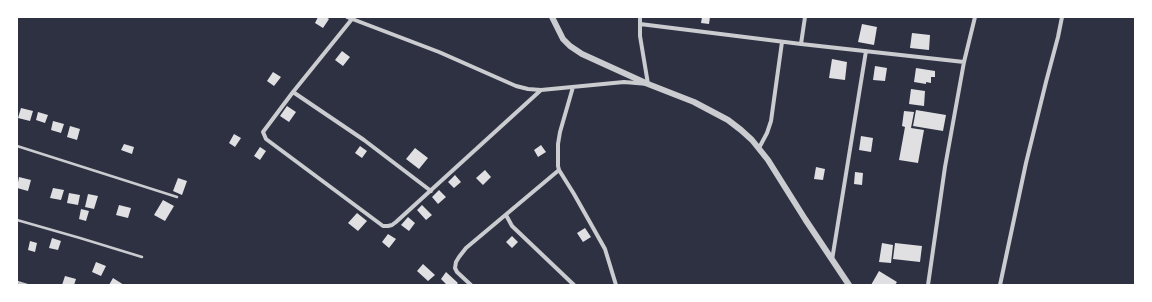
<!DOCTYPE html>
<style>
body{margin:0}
#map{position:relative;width:1152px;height:302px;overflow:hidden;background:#2d3142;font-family:Helvetica,sans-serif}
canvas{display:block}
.frame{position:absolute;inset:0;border:18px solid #fff;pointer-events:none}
</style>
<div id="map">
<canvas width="1152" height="302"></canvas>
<div class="frame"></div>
</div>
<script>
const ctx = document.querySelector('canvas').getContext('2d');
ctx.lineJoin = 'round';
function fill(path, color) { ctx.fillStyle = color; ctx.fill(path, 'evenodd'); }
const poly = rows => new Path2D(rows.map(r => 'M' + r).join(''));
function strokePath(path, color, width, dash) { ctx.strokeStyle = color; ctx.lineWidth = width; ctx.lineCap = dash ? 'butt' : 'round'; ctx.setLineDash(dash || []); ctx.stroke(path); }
fill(poly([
 [318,17,326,17,329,19,323,28,315,23],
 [702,17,710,17,709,24,701,23],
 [862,24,877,27,874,45,858,42],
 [912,33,930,35,929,50,910,48],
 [342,51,350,57,343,66,335,60],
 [832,59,847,62,845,80,829,78],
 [875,66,887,68,885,81,873,80],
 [916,68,935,71,935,77,931,77,931,83,926,82,926,84,914,82],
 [273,72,281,77,274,86,267,81],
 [911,89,925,91,924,106,909,104],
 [287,106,296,112,289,122,280,116],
 [21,108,33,111,30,121,18,118],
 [916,110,946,115,943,131,913,126],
 [904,111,914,112,911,128,924,130,918,163,899,160,905,127,902,126],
 [38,112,48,115,45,123,36,120],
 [53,121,64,124,61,133,51,130],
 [70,126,80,129,77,140,67,137],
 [234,134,241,138,235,147,229,143],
 [861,136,873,138,871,152,859,150],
 [124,144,134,147,132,154,121,150],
 [541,145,546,152,538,157,534,150],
 [360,146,367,151,362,158,355,153],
 [260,147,266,151,260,160,254,156],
 [415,148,428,158,419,169,406,159],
 [816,167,825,169,823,180,814,179],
 [485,170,491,177,483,185,476,178],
 [855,172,863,173,862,185,854,184],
 [455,175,461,182,454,188,448,182],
 [19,177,31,180,28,191,17,188],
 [178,178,187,181,182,195,173,191],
 [53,188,64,190,61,200,50,198],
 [439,190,446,197,438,204,432,197],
 [69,193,80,195,78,205,67,203],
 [88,194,98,196,94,209,85,207],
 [163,200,174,206,165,221,154,215],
 [119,205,131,208,128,218,116,215],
 [422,205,432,215,426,220,417,210],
 [81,209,89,211,86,221,79,219],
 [357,213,367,221,358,231,348,223],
 [408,217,415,223,409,231,401,225],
 [585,228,591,237,583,242,577,233],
 [388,234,396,239,389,248,382,242],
 [512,236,518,242,512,248,506,242],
 [52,238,61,241,58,250,49,248],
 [30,241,37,243,35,252,28,250],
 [882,243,893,245,891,263,879,262],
 [895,243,922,246,920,262,893,259],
 [96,262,106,266,101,276,92,272],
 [423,264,435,275,428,281,417,271],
 [879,271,897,282,895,285,871,285],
 [446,272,458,283,456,285,447,285,441,279],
 [65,276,76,279,74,285,62,285],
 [113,278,124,285,109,285]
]), '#e0e0e3');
strokePath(poly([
 [17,146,177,197],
 [17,220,80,238,142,257],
 [17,282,27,285]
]), '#caccd0', 2.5);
strokePath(poly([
 [347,17,439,52,516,86,528,89,541,90,624,82,648,84,640,36,640,17],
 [352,19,293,92,263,132,266,139,383,226,388,226,392,225,396,222,541,90],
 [640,24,801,44,964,62],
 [801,44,805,17],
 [573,87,560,132,558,144,558,166,559,170,574,194,605,249,616,285],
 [293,92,364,140,431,191],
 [759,148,767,133,771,121,782,42],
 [506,215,512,226,574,285],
 [832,260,866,51],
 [471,285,457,272,455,268,456,262,459,257,466,248,559,170],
 [928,285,945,167,964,62,975,17],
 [1000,285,1026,163,1046,82,1058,37,1062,17]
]), '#caccd0', 4);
strokePath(poly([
 [552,17,563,39,570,46,582,54,648,84,694,102,728,120,741,130,752,140,768,160,805,219,849,285]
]), '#caccd0', 6);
</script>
